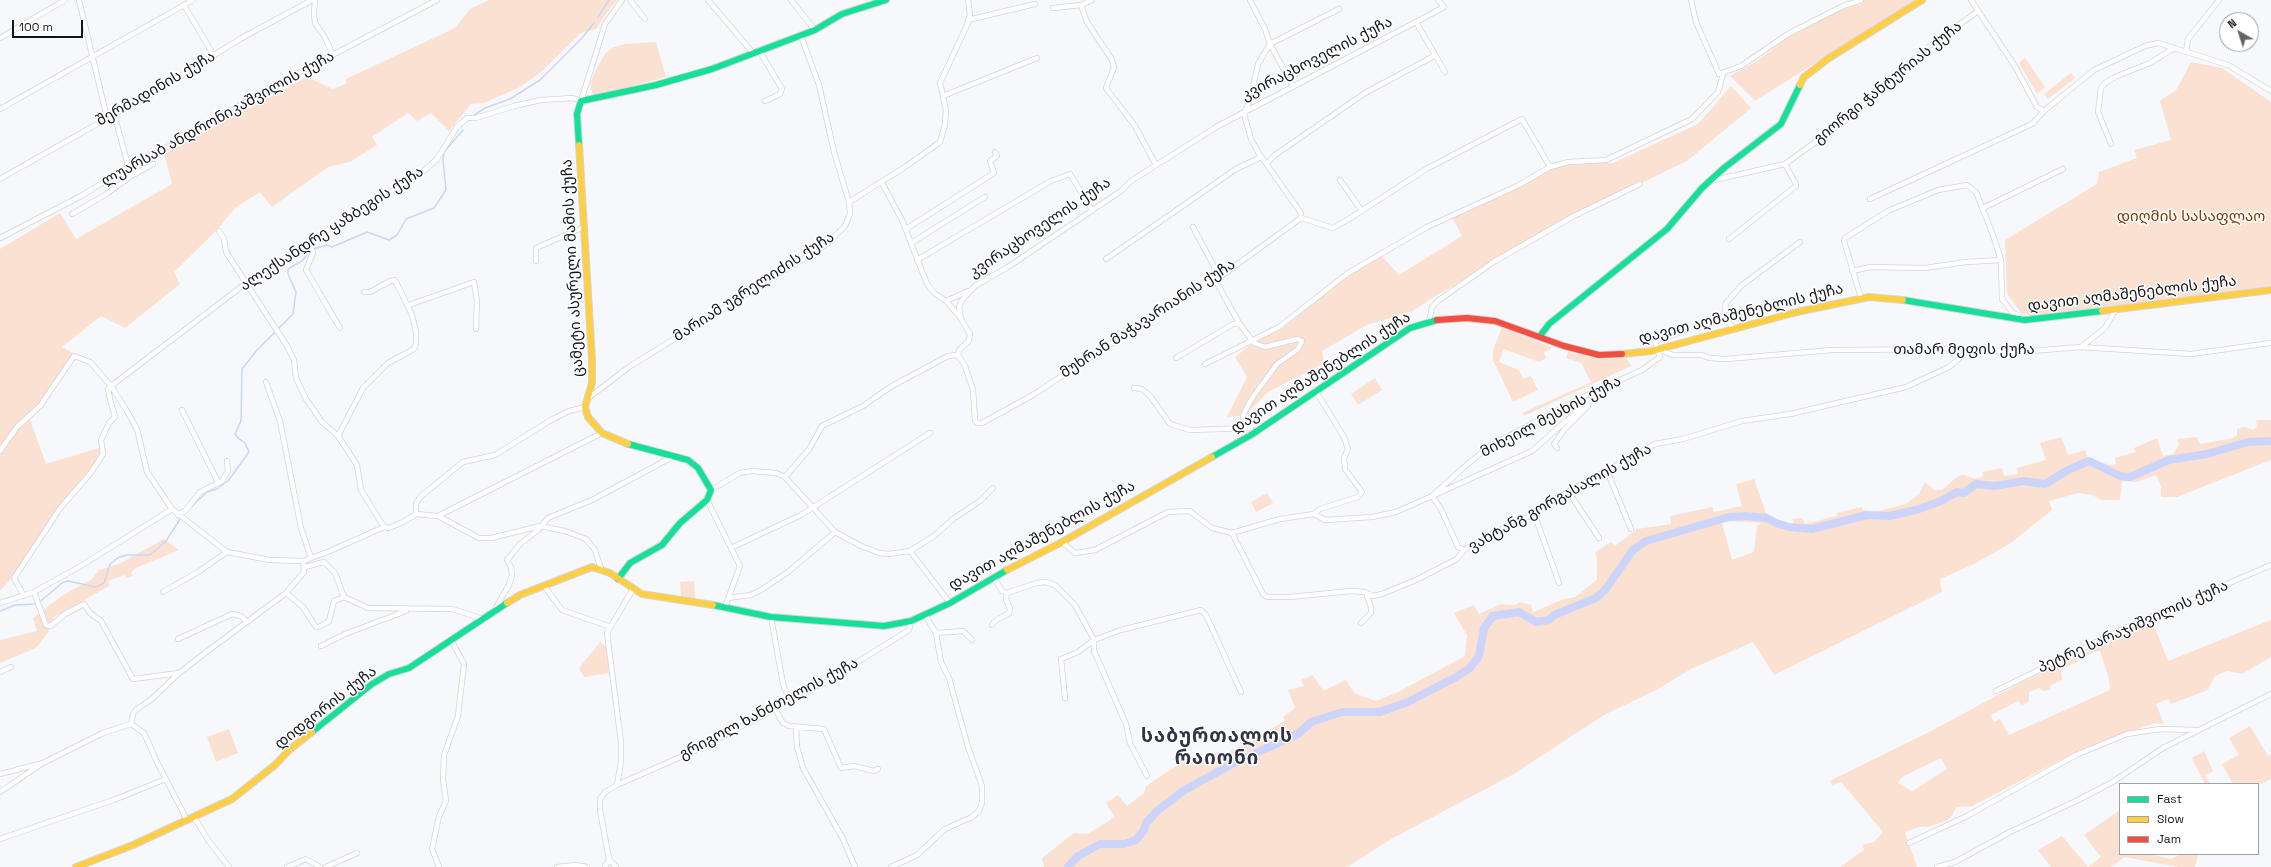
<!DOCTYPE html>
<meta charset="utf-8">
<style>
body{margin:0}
#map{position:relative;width:2271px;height:867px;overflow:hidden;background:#f7f8fb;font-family:"Space Grotesk",sans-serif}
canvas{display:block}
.legend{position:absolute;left:2119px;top:783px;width:140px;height:72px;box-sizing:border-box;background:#fff;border:1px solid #a0a1a4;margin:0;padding:5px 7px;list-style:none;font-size:12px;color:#12141c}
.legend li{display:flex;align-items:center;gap:8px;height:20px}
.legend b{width:20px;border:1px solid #a0a1a4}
.north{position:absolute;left:2219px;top:12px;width:40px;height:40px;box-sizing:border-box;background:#fff;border:1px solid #a0a1a4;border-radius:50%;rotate:321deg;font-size:11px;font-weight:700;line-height:16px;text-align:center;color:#12141c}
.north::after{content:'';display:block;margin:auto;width:14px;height:18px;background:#62646a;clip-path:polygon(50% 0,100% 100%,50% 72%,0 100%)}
.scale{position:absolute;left:12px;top:20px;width:71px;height:18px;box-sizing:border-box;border:2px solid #12141c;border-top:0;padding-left:5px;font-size:12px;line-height:14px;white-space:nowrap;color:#12141c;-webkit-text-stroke:3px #fff;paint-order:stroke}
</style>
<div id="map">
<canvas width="2271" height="867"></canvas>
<ul class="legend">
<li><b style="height:5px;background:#16e098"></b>Fast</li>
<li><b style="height:5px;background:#ffcf43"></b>Slow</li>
<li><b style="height:5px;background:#f24e42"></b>Jam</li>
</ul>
<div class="north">N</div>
<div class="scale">100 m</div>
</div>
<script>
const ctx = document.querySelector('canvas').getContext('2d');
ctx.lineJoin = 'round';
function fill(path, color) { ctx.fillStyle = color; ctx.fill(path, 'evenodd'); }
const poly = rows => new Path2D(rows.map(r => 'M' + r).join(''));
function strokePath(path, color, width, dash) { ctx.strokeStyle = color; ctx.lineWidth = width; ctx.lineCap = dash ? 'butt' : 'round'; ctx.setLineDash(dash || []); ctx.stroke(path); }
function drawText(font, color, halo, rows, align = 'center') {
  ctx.font = font + ' "Space Grotesk","Noto Sans Georgian",sans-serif'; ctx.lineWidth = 3; ctx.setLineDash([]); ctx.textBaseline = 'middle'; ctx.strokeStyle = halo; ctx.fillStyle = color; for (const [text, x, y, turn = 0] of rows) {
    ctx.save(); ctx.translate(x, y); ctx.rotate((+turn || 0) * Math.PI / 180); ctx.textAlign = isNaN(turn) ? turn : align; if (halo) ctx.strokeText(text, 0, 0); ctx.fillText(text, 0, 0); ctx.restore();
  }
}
fill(poly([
 [489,0,618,0,611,7,596,29,581,33,540,73,520,87,484,103,471,104,449,131,431,113,417,121,408,113,372,137,377,145,350,162,328,167,272,207,260,192,236,207,214,233,174,272,180,284,125,328,101,316,62,347,73,353,42,401,28,414,46,464,102,447,93,469,63,501,11,579,0,591,0,249,60,213,76,239,172,184,164,154,307,77,333,89,346,84,346,79,455,28,470,9],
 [1864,0,1915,0,1755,101,1730,76,1757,61,1784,40,1825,17],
 [656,42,666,77,597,95,592,93,590,84,594,73,605,54,612,48,625,44],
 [2025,58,2045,87,2037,94,2019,63],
 [2191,62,2222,68,2271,102,2271,286,2091,310,2034,315,2022,314,2007,294,2005,240,2097,184,2099,172,2137,158,2134,150,2171,140,2160,101,2176,90],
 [2071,73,2075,78,2048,99,2044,94],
 [1731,86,1751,108,1687,161,1587,209,1432,298,1413,311,1367,325,1322,351,1324,363,1268,392,1246,415,1227,417,1247,377,1235,357,1258,339,1275,331,1349,273,1381,255,1399,275,1462,236,1452,217,1563,163,1613,163,1698,124],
 [1502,327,1551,347,1551,349,1544,352,1546,358,1539,362,1504,349,1499,362,1519,370,1523,379,1531,376,1538,390,1513,402,1493,360,1493,350],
 [1568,352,1599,359,1627,358,1631,366,1524,416,1522,413,1591,382,1581,363,1566,358],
 [1375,378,1382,390,1358,405,1351,394],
 [2256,420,2271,420,2271,460,2177,497,2161,497,2161,487,2156,475,2137,482,2122,481,2120,500,2102,500,2092,495,2078,493,2049,501,2052,510,2011,543,1976,563,1940,579,1942,592,1774,675,1753,642,1691,669,1658,689,1604,715,1512,775,1393,838,1347,867,1044,867,1042,858,1074,833,1087,834,1109,821,1114,816,1106,803,1118,795,1127,806,1144,793,1146,786,1184,761,1196,762,1218,752,1221,757,1285,721,1283,717,1295,708,1288,690,1304,686,1301,680,1313,675,1323,691,1346,680,1354,693,1376,701,1398,692,1465,656,1467,635,1454,613,1474,605,1479,614,1501,604,1515,605,1520,602,1531,605,1533,612,1564,599,1575,597,1597,580,1597,559,1595,552,1611,542,1615,546,1637,529,1671,524,1670,516,1712,507,1714,512,1742,506,1736,484,1754,479,1766,513,1782,523,1794,525,1792,519,1802,518,1805,524,1837,516,1837,513,1862,507,1863,510,1874,512,1906,504,1919,494,1925,482,1934,490,1942,490,1958,476,1964,475,1976,479,1983,476,1982,472,2002,468,2004,476,2018,474,2017,468,2046,460,2040,443,2061,437,2068,455,2085,450,2088,459,2111,465,2116,464,2115,458,2136,452,2134,448,2157,438,2163,456,2173,454,2179,445,2177,439,2197,437,2200,444,2233,438,2237,435,2237,429,2244,427,2254,430,2257,426],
 [1730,521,1761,523,1757,526,1754,552,1732,560,1722,523],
 [1267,493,1273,503,1256,512,1251,502],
 [164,539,179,550,136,568,131,572,133,576,127,578,125,575,108,581,109,586,54,617,49,631,36,648,0,663,0,640,37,631,33,618,63,595,91,580,99,570,119,564],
 [694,581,695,599,681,597,680,582],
 [2151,618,2168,661,2271,620,2271,657,2242,674,2227,671,2215,676,2208,690,2171,704,2168,699,2156,704,2164,724,2156,723,2128,732,2078,751,1972,806,1956,807,1952,816,1946,821,1928,827,1919,827,1905,832,1917,867,1840,867,1864,850,1863,845,1874,842,1883,832,1841,782,1832,785,1830,781,1933,730,2020,683,2124,634,2126,630],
 [2100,651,2109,679,2110,690,2009,735,2000,719,1994,722,1991,715,2018,701,2022,706,2029,701,2029,692,2039,688,2043,691,2050,690,2051,685,2062,680,2061,670,2094,652],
 [1941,758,1947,769,1912,791,1898,783,1902,777],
 [600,642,607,647,609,673,584,677,579,668],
 [2250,726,2268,756,2271,754,2271,779,2258,785,2233,784,2222,764,2239,755,2229,738],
 [229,729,238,753,216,762,207,737],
 [2204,751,2213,771,2205,775,2210,784,2205,784,2192,758],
 [2120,810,2120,854,2151,854,2170,859,2181,854,2198,854,2195,867,2178,867,2125,857,2111,867,2088,867,2101,857,2084,835],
 [2062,836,2088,867,2051,867,2038,850]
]), '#fbe1d1');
strokePath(poly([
 [598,17,609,0],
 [474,115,485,108,510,99,540,80,582,38,594,23],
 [314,249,327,245,332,247,367,232,389,240,397,235,406,219,434,208,446,190,443,160,444,152,463,130],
 [191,507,207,492,217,489,228,481,249,452,245,443,238,438,235,434,241,421,242,369,257,350,293,314,296,292,288,274,288,269,302,261,310,251],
 [0,611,15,605,37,604,62,583,68,581,96,587,104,583,110,564,119,557,128,555,150,555,166,541,180,519]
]), '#ccd5f9', 1.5);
strokePath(poly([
 [1068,867,1078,856,1100,844,1124,844,1136,840,1144,830,1146,823,1157,811,1183,791,1232,764,1298,734,1311,722,1342,712,1380,712,1408,702,1456,677,1470,668,1479,656,1484,628,1493,616,1519,612,1536,622,1549,620,1554,615,1596,598,1605,590,1633,550,1646,541,1729,517,1745,516,1767,518,1776,523,1789,527,1812,529,1867,515,1889,516,1916,510,1941,501,1957,492,1964,493,1976,484,1994,486,2023,481,2045,484,2068,470,2089,461,2120,476,2130,477,2169,460,2207,454,2248,442,2271,441]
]), '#ccd5f9', 8);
const street = poly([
 [79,0,107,118],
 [315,0,314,15,315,23,324,36,333,55],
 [630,0,645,19],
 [708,0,753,53],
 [791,0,815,30],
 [1250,0,1265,29,1270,44,1258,64,1250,100,1244,114,1251,139,1258,152,1301,213,1301,218],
 [1438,0,1444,7,1416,22,1445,72],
 [1691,0,1696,22,1719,74,1741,66,1788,34,1843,6,1861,0],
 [1971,0,2016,68,2037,107,2044,111],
 [184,5,214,56],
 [1081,5,1087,22,1112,60,1114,67,1106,88,1135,126,1156,165],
 [1053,8,1081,5,1092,0],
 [968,20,1035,4],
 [801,36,819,85,834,152,849,202],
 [0,38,65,0],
 [759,50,782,89,780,94,765,101],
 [2186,52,2188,39,2219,0],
 [1293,86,1270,44,1339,9],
 [943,96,1037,58],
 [0,109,193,0],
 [114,114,131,176],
 [2111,144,2098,112,2101,88,2105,83,2115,77,2150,63,2174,48],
 [1267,163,1275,155,1365,93,1434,56],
 [0,179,134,103,147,97,240,39,312,0],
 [1340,180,1362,211],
 [1710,181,1785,164,1853,115,1903,68,1940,38,1977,12],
 [882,183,902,220,927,284,934,293,946,301,960,317],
 [1870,199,2032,124,2044,111,2094,70,2145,46,2158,43,2228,65,2271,91],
 [1983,208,2063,169],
 [72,214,105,195,131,176,153,164],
 [1301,218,1333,228,1349,219,1428,168,1522,119,1550,167],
 [1193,227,1217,272,1218,285,1239,323,1254,343,1265,347,1297,339,1302,341,1298,349,1277,364,1252,398,1244,413,1243,417,1246,423,1263,427],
 [906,229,994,173,990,161,997,156,995,152],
 [219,231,224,239,226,252,287,346,294,360,296,378,306,399,322,422,338,436,357,465,361,490,384,527],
 [0,238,81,196,128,167,193,134,264,91,437,0],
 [1729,239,1796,186,1796,184,1785,164],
 [309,241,313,253,306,270,340,328],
 [911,243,985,197],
 [1106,259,1236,169,1261,157],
 [917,260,1051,181,1070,174,1092,210],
 [536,261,536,248,584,227],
 [1852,271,1871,267,1925,268,1966,262,2001,260],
 [1861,298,1844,241,1845,238,1888,211,1938,190,1967,185,1976,192,1993,235,2001,260,2002,299,2012,312,2025,320],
 [946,301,968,291],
 [409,305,474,282,477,301,476,329],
 [1429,321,1432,307,1439,300,1495,261,1574,216,1640,184],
 [1734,329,1724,317,1726,303,1741,286,1800,242],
 [2081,347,2105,328,2116,309],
 [1658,349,1673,355,1702,355,1709,358,1726,359,1832,350,1970,349,2018,352,2081,347,2191,354,2271,343],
 [958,355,959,350,969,341,970,334,961,319,959,307,962,300,975,286,1008,267,1121,191,1131,181,1218,126,1416,22],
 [958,355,965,366,973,390,975,420,977,423,982,423,1033,395,1206,281,1217,279,1301,218],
 [1176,358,1233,324,1239,323],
 [1205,364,1279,327,1348,273,1427,227,1517,186,1550,167,1568,162,1606,160,1692,119,1718,92,1723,74],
 [266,382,280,421,301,528,311,558],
 [111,386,245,284,341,221,412,180,426,169,437,159,457,127,467,118,476,118,514,106,541,100,573,98,581,101,605,24,622,0],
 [1134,388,1142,389,1150,396,1170,424,1190,430,1251,428],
 [587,399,629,367,827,244,845,226,850,214,849,202,905,167,940,142,945,125,946,110,940,83,968,23,970,14,968,0],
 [182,410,218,482],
 [338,436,363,388,388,363,414,349,416,344,416,332,412,315,395,280,390,281,370,292,364,292],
 [1557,448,1554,444,1564,430,1588,406],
 [0,451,17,427,40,406,74,356,90,362,111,386,127,411,137,429,147,472,172,509,227,552,270,560,303,561,330,551,384,527,389,528,403,522,416,514,438,516,479,538,491,538,540,526,565,531,586,539,595,550,601,569],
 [1607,471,1631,529],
 [785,477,810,448,822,426,863,406,892,386,948,356,958,355],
 [711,490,740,473,751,471,776,473,785,477,835,532,861,546,879,553,889,554,910,551,934,536,953,519,980,501,993,488],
 [1568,491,1599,538],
 [707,500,740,566,725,607],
 [1534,513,1559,583],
 [416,514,416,504,420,497,463,462,495,455,551,420,569,411,585,407],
 [1314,514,1320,509,1358,497,1362,492,1345,469,1344,458,1348,449,1344,437,1315,390],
 [178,515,186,510,200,492,222,481,228,471,227,461],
 [438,516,602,433],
 [1232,533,1263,594,1267,597,1290,597,1351,591,1365,592,1372,596,1382,594,1416,580,1457,559,1464,550,1493,533,1528,517,1544,505,1655,444,1683,439,1742,421,1790,414,1906,387,1949,367,1970,349],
 [1062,542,1075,553,1095,550,1168,512,1190,511,1212,528,1232,533,1280,519,1314,514,1325,520,1372,517,1396,512,1432,496,1470,462,1490,446,1583,397,1642,370,1660,357,1655,341,1724,317],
 [731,548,801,515,930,433],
 [1464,550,1458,547,1441,509,1432,496,1532,451,1590,400,1601,394,1614,384],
 [910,551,950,603],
 [305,567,324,562,335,573,344,597,368,608,452,609,483,619],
 [994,578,1002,591,1007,593,1036,583,1046,582,1055,585,1075,605,1094,640,1094,651,1126,724,1130,743,1147,776],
 [544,586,562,610,611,627],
 [34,592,46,625,50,626,65,614,84,604,90,613,101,621,133,679,179,673],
 [163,592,198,572,227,552],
 [286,593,303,607,316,627,319,627,329,621,334,601,344,597],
 [24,596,14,578,61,507,90,474,103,454,101,440,109,423,115,417,110,399,108,389,111,386],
 [728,598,751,595,761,590,788,572,835,532],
 [0,603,34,592,79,567,172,509],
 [494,611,509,585,512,575,511,567,507,560,520,544,538,530,548,518,592,500,674,456],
 [771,617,783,684,788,697],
 [1361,623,1371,613,1371,607,1366,593],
 [992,625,995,621,1009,613,1010,609,1006,599,1007,593],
 [936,633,963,631,972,640],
 [178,639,232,614,241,616,246,621],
 [321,646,345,634,406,611],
 [0,672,11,667],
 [1996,691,2125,628,2271,565],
 [1065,698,1061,659,1078,652,1094,640,1121,630,1201,610,1206,615,1241,692],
 [775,709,783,723,789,726,824,729,841,768,854,766,874,771,878,769],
 [131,724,133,714,137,709,152,699,179,673,209,650,286,593,304,572,303,561],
 [796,727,797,747,803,768,843,839,855,867],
 [0,774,43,763,103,733,131,724,144,733,157,762,187,820],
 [617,785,694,751,775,709,788,697,824,683,909,630,911,621],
 [0,792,40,765],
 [194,817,208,840,229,867],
 [0,839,116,799,166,779],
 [1909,843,1967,816,2076,755,2127,734,2160,729,2197,730],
 [609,859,616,867],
 [287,867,306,859,320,867],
 [326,867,357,853],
 [439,867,432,849,439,816,446,801,443,780,444,755,458,716,464,664,451,640],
 [557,867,575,865,587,867],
 [605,867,609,859,600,810,600,799,605,792,617,785,621,762,621,742,607,633,633,589],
 [891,867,917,855,945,829,972,817,979,811,982,803,982,786,968,747,949,678,941,662,936,633,925,615],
 [1937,867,1955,862,2010,832,2074,802,2111,783,2163,748,2271,694]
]);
const fast = poly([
 [579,145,577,114,581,101,656,85,712,69,815,30,842,14,886,0],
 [1903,300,2025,320,2102,311],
 [1540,336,1549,324,1667,229,1702,188,1724,168,1781,124,1800,85],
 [1212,457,1251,435,1410,328,1437,320],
 [618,579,630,563,662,545,680,523,707,500,711,490,698,468,688,460,628,444],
 [713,605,771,617,884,626,911,621,950,603,1007,570],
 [312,732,372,684,389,674,409,668,507,603]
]);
const slow = poly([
 [1800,85,1804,77,1829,58,1922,0],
 [579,145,592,359,592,383,585,407,588,417,602,433,628,444],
 [2102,311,2271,290],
 [1622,354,1652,351,1797,312,1869,297,1903,300],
 [1007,570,1062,542,1212,457],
 [507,603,520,595,592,567,610,573,642,594,713,605],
 [76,867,133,845,232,799,275,765,289,750,312,732]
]);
const jam = poly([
 [1437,320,1467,318,1495,321,1564,346,1599,355,1622,354]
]);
strokePath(street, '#d3d5da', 6);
strokePath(fast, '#d3d5da', 8);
strokePath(slow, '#d3d5da', 8);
strokePath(jam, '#d3d5da', 8);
strokePath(street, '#fefefe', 4.5);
strokePath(fast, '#16e098', 6);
strokePath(slow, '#ffcf43', 6);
strokePath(jam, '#f24e42', 6);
drawText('15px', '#12141c', '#fff', [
 ["კვირაცხოველის ქუჩა",1317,59,-27],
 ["გიორგი ჭანტურიას ქუჩა",1888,83,-39],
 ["შერმადინის ქუჩა",156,89,-30],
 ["ლუარსაბ ანდრონიკაშვილის ქუჩა",218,119,-29],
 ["კვირაცხოველის ქუჩა",1040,228,-34],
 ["ალექსანდრე ყაზბეგის ქუჩა",332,229,-33],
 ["ცამეტი ასურელი მამის ქუჩა",573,268,-93],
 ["მარიამ უგრელიძის ქუჩა",754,287,-33],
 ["დავით აღმაშენებლის ქუჩა",2132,294,-7],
 ["დავით აღმაშენებლის ქუჩა",1741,314,-14],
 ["მუხრან მაჭავარიანის ქუჩა",1148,319,-33],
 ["თამარ მეფის ქუჩა",1964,350],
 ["დავით აღმაშენებლის ქუჩა",1321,373,-33],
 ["მიხეილ მესხის ქუჩა",1551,417,-28],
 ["ვახტანგ გორგასალის ქუჩა",1560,498,-29],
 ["დავით აღმაშენებლის ქუჩა",1042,536,-29],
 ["პეტრე სარაჯიშვილის ქუჩა",2133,627,-24],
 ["დიდგორის ქუჩა",326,708,-38],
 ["გრიგოლ ხანძთელის ქუჩა",769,709,-28]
]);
drawText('15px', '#733900', '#fff', [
 ["დიღმის სასაფლაო",2191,217]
]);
ctx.letterSpacing = '1px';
drawText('bold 19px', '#303545', '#fff', [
 ["საბურთალოს",1217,737],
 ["რაიონი",1217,759]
]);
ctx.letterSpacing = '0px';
</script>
